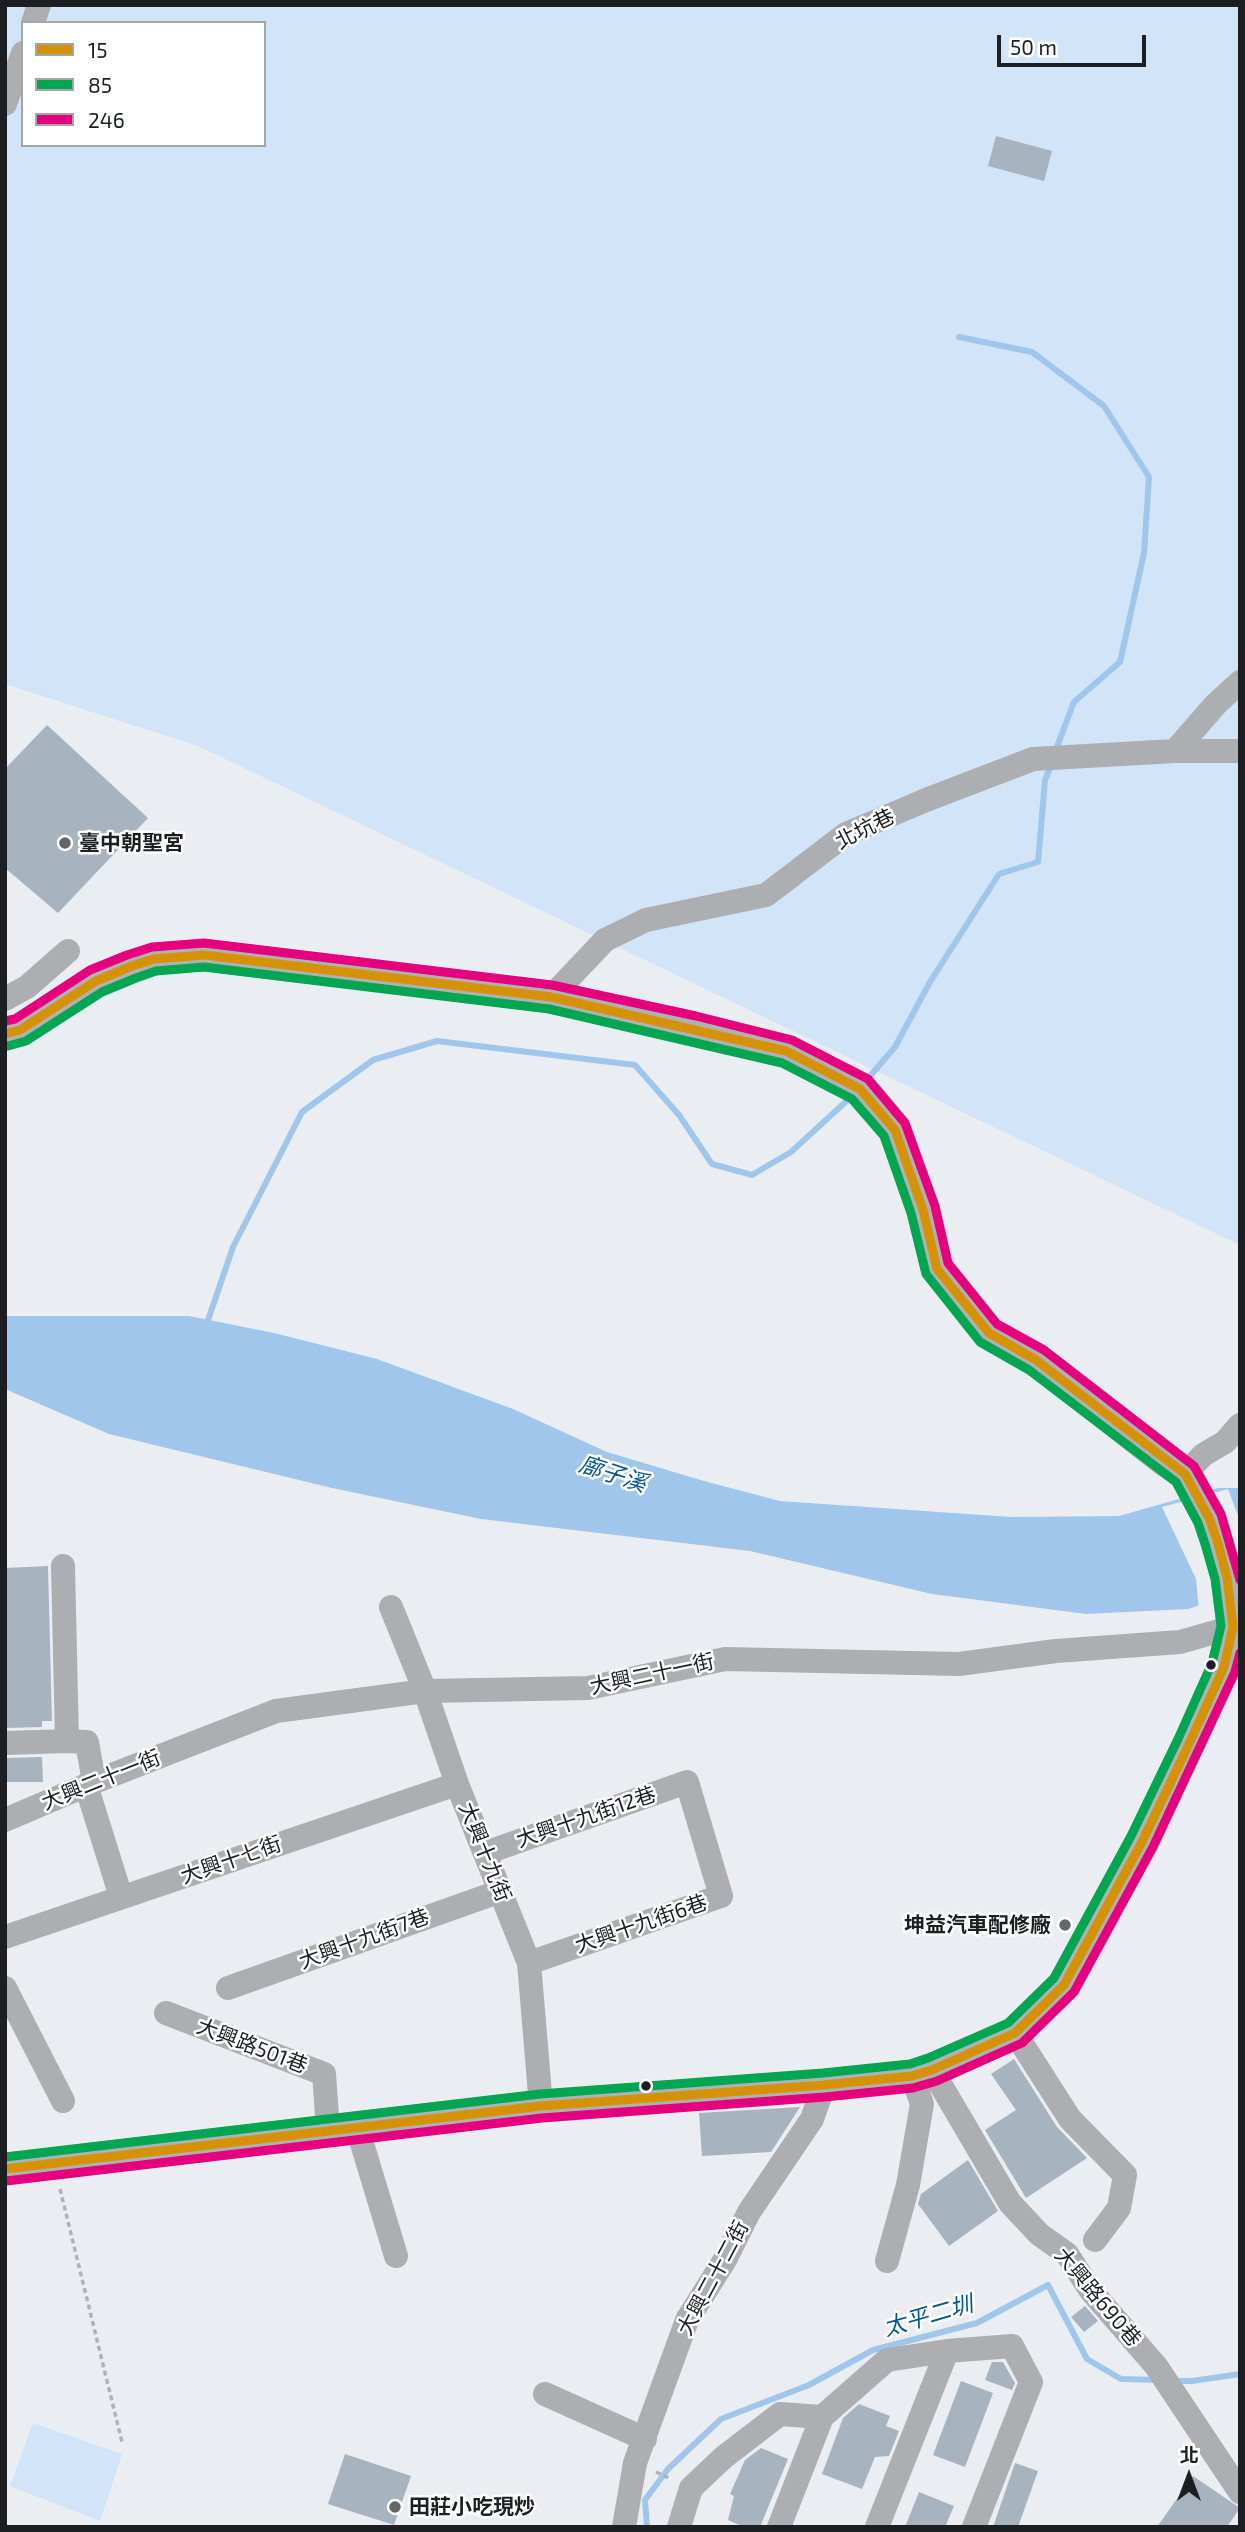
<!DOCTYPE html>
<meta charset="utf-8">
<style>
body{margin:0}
#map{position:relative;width:1245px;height:2532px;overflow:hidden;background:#eaeef2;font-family:"Exo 2","Noto Sans TC",sans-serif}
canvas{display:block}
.frame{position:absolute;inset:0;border:7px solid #1c1e21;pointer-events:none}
.legend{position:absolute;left:21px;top:21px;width:245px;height:126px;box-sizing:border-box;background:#fff;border:2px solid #a4a5a6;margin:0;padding:9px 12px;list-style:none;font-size:21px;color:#1c1e21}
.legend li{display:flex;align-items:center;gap:14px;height:35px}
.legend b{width:35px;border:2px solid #a4a5a6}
.north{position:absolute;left:1154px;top:2441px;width:70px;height:70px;-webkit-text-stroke:5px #fff;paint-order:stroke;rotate:0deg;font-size:19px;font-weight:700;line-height:28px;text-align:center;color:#1c1e21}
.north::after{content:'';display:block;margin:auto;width:24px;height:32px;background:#1c1e21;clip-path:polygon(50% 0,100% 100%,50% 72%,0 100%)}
.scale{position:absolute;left:997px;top:35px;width:149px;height:32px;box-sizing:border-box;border:4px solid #1c1e21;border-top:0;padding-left:9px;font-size:21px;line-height:24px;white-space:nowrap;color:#1c1e21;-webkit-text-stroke:5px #fff;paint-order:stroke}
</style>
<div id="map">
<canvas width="1245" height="2532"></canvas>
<div class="frame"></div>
<ul class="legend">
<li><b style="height:9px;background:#d69205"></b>15</li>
<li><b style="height:9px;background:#00a651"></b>85</li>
<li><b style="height:9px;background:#e5007d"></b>246</li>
</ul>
<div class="north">北</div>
<div class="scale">50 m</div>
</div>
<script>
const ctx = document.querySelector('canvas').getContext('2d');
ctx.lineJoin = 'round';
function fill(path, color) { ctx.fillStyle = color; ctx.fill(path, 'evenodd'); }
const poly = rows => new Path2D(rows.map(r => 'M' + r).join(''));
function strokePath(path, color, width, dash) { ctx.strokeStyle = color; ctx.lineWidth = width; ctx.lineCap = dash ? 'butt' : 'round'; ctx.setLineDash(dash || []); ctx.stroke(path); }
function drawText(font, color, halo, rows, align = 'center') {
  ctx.font = font + ' "Exo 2","Noto Sans TC",sans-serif'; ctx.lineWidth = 5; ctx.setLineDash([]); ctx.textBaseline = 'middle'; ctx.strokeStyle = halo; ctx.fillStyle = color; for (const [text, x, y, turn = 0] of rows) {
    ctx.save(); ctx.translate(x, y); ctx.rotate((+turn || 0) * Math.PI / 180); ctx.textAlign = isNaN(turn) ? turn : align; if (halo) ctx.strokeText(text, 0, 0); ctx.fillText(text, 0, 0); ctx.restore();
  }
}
fill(poly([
 [5,5,1240,5,1240,1245,198,746,5,684],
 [23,23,264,23,264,145,23,145],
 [33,2423,122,2454,100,2521,10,2486]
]), '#d1e4f8');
fill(poly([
 [5,1316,189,1316,274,1333,377,1359,513,1409,607,1452,704,1481,780,1501,1011,1517,1119,1516,1218,1488,1240,1488,1240,1592,1188,1609,1086,1614,932,1594,750,1551,481,1519,332,1488,109,1434,5,1389]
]), '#a0c6ec');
fill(poly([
 [1228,1489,1240,1521,1240,1596,1199,1609,1196,1579,1162,1507]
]), '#eaeef2');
strokePath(poly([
 [959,337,1032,352,1104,406,1149,477,1144,553,1120,662,1074,702,1055,752],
 [864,1083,895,1047,930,982,999,874,1038,862,1045,780,1052,763],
 [206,1326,233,1247,302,1112,373,1060,437,1041,635,1065,679,1115,712,1164,752,1175,791,1152,852,1096],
 [1172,2381,1192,2381,1240,2374],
 [647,2527,645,2500,668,2469,721,2419,809,2385,873,2350,977,2323,1048,2285,1087,2359,1121,2379,1158,2380]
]), '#a0c6ec', 6);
fill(poly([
 [996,136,1052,151,1044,181,988,166],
 [47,725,148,818,58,913,5,868,5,769],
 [48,1566,52,1721,42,1721,42,1727,5,1728,5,1568],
 [42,1757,43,1782,5,1782,5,1758],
 [1014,2059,1057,2127,1087,2158,1026,2198,985,2130,1016,2110,991,2074],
 [800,2107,771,2152,702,2156,699,2113],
 [968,2160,998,2211,949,2246,918,2204,921,2194],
 [1085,2306,1098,2321,1084,2332,1071,2317],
 [992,2362,1003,2362,1015,2383,1012,2390,985,2380],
 [961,2381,993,2393,965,2467,933,2455],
 [859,2404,890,2416,886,2426,899,2431,889,2456,875,2457,862,2489,822,2474,843,2418],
 [761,2448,788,2459,760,2527,744,2527,728,2520,734,2496,730,2494,745,2460],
 [345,2454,411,2476,394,2525,328,2504],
 [1015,2463,1038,2471,1018,2527,993,2527],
 [1193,2476,1240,2508,1227,2527,1157,2527],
 [919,2492,954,2506,945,2527,905,2527]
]), '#a7b3be');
strokePath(poly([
 [60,2189,122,2442],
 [656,2472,671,2479]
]), '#b0b2b4', 3.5, [5, 3.5]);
strokePath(poly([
 [33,23,39,5],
 [5,104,23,53],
 [1175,751,1216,704,1240,682],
 [551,997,605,940,646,920,766,895,846,834,926,800,1033,759,1175,751,1240,751],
 [5,999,27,987,68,951],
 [1185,1474,1203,1455,1225,1442,1240,1425],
 [63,1566,67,1741],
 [391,1607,425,1691,457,1784,529,1963,541,2106],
 [5,1743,67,1741,87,1742,94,1782],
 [86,1785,121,1897],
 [5,1820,94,1782,276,1711,425,1691,588,1688,725,1659,959,1664,1056,1651,1180,1642,1240,1625],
 [485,1853,687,1782,721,1896,529,1963],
 [5,1937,457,1784],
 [5,1988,63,2101],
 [228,1988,501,1891],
 [166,2013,324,2074,328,2130],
 [1015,2033,1070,2119,1125,2175,1119,2208,1095,2240],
 [932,2070,1010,2203,1039,2234,1067,2254,1091,2291,1156,2366,1240,2492],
 [357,2127,396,2256],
 [887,2261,908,2185,922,2104,912,2076],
 [545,2394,645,2439],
 [624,2527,635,2463,687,2320,726,2258,749,2212,812,2119,824,2085],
 [679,2527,691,2488,724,2457,780,2414,822,2417,887,2360,947,2351,1012,2346,1031,2382,974,2527],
 [779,2527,822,2417],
 [877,2527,947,2351]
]), '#adaeb1', 24);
strokePath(poly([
 [5,1034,20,1030,96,981,132,966,154,959,204,955,551,997,693,1028,786,1051,860,1089,895,1130,923,1210,937,1269,989,1333,1036,1360,1163,1459,1185,1474,1209,1518,1217,1540,1227,1577,1233,1627,1224,1667,1189,1744,1142,1842,1064,1985,1015,2033,932,2070,912,2076,824,2085,541,2106,5,2169]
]), '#aeb2b4', 32);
strokePath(poly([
 [5,1034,20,1030,96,981,132,966,154,959,204,955,551,997,786,1051,860,1089,895,1130,923,1210,937,1269,989,1333,1036,1360,1185,1474,1209,1518,1217,1540,1227,1577,1233,1627,1224,1667,1189,1744,1142,1842,1064,1985,1015,2033,932,2070,912,2076,824,2085,541,2106,5,2169]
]), '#d69205', 9);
strokePath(poly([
 [5,2157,540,2094,823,2073,910,2064,928,2058,1008,2023,1054,1978,1131,1836,1178,1739,1212,1663,1221,1626,1215,1579,1205,1544,1198,1523,1176,1482,1029,1370,980,1342,926,1274,911,1213,884,1136,852,1099,782,1063,549,1009,204,967,156,971,136,978,102,992,26,1041,8,1046]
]), '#00a651', 9);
strokePath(poly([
 [5,1021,15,1019,90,970,127,955,152,947,204,943,552,985,696,1016,792,1040,868,1079,905,1123,935,1206,948,1263,997,1324,1044,1350,1194,1466,1221,1514,1240,1580],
 [6,2181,542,2118,825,2097,913,2088,937,2081,1022,2043,1074,1992,1153,1847,1235,1672,1240,1653]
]), '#e5007d', 9);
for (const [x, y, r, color] of [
 [65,843,7,"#64676a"],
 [1211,1665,6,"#1c1e21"],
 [1065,1925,7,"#64676a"],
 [646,2086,6,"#1c1e21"],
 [395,2507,7,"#64676a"]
]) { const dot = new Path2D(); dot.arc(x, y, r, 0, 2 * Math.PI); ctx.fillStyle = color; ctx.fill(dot); strokePath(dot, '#fff', 2.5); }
drawText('21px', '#1c1e21', '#fff', [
 ["北坑巷",865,829,-27],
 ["大興二十一街",652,1674,-12],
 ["大興二十一街",101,1780,-22],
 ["大興十九街12巷",586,1817,-19],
 ["大興十九街",485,1852,68],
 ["大興十七街",231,1860,-19],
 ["大興十九街6巷",641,1924,-19],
 ["大興十九街7巷",364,1939,-20],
 ["大興路501巷",252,2046,21],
 ["大興二十二街",713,2278,-62],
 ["大興路690巷",1098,2297,50]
]);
drawText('bold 21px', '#1c1e21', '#fff', [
 ["臺中朝聖宮",79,843],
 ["坤益汽車配修廠",1051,1925,"right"],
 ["田莊小吃現炒",409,2507]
], 'left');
drawText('italic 23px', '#025694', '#fff', [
 ["廍子溪",613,1474,18],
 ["太平二圳",928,2316,-16]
]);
</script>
